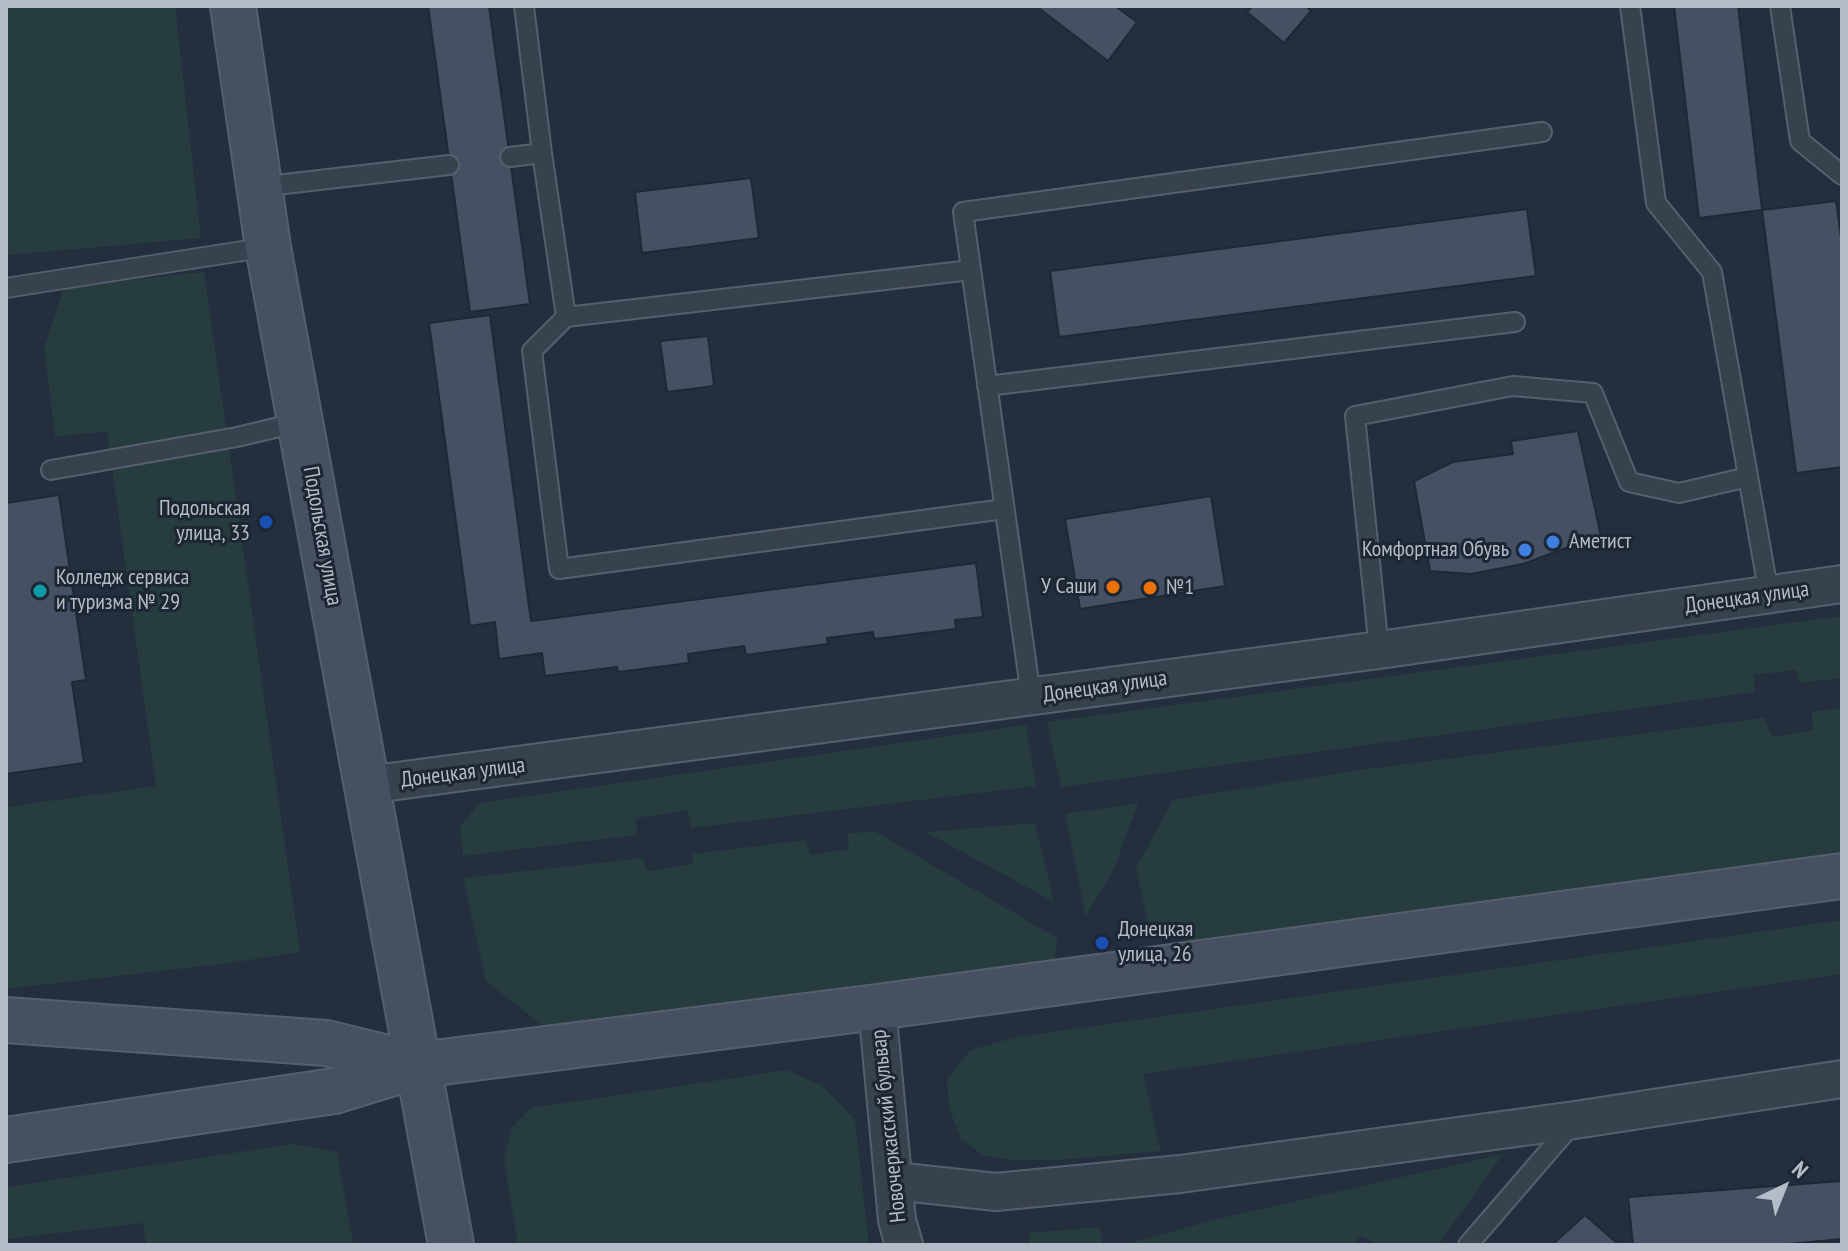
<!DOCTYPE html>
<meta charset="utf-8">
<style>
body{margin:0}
#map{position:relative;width:1848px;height:1251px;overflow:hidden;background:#242f3e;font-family:"PT Sans Narrow",sans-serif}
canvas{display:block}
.frame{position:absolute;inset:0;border:8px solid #b4bcc9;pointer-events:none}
.north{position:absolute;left:1744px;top:1147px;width:80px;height:80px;-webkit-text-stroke:6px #1d2633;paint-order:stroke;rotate:43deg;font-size:22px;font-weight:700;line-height:32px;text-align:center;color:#b4bcc9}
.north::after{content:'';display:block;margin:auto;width:28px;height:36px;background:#b4bcc9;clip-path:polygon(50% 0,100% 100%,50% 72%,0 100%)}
</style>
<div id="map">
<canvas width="1848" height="1251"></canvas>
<div class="frame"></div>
<div class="north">N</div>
</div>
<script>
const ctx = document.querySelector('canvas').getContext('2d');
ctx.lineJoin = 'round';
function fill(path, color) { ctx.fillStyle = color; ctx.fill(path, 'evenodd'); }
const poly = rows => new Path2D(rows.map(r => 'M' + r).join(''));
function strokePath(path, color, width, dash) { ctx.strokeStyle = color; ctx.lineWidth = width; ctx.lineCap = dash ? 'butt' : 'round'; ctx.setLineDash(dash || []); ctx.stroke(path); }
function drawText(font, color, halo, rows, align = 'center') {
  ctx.font = font + ' "PT Sans Narrow",sans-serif'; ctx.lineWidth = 6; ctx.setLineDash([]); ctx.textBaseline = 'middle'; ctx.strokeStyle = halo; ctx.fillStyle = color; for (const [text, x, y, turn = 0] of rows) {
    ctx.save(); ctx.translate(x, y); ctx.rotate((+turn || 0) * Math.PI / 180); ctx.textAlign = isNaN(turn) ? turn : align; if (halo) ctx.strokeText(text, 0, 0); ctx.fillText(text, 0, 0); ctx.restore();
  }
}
fill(poly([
 [6,6,175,6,201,238,8,255,6,228],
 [204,272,300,952,229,963,6,989,6,807,156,786,107,432,55,436,44,348,64,287],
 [1842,616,1842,678,1800,683,1796,670,1754,675,1754,692,1061,787,1047,722],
 [1842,708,1842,853,1189,946,1184,925,1149,930,1136,868,1173,800,1352,771,1764,718,1772,737,1813,730,1812,712],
 [1026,725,1036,786,691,828,688,810,636,818,637,835,463,856,460,827,479,803],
 [1138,803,1113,871,1086,916,1065,814],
 [1035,823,1054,902,926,832],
 [876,832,1057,938,1055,961,543,1026,486,981,463,878,643,858,647,871,693,864,692,854,806,840,811,855,849,849,847,833],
 [1842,920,1842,974,1143,1074,1161,1151,1059,1160,1010,1160,983,1155,961,1139,949,1108,947,1079,971,1050,1016,1037],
 [787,1070,821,1085,855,1120,869,1245,518,1245,504,1159,512,1127,531,1108],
 [293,1144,337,1152,353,1243,146,1245,143,1223,6,1239,6,1187],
 [1503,1154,1438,1245,1382,1245,1360,1236,1352,1245,1124,1245,1213,1220],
 [1099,1227,1103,1245,1030,1245,1029,1233]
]), '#263c3f');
const building = poly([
 [428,6,489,6,530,304,470,312,428,6],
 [1036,6,1115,6,1137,22,1108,61,1036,6],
 [1252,6,1306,6,1311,11,1284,43,1247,12,1252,6],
 [1674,6,1738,6,1762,210,1699,218,1674,6],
 [751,178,759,238,642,253,635,192,751,178],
 [1836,201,1842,244,1842,467,1796,473,1762,210,1836,201],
 [1527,209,1536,276,1059,337,1050,271,1527,209],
 [490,315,531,621,976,563,983,617,955,620,956,629,874,639,873,632,827,638,828,644,746,655,744,646,688,654,689,663,618,672,617,667,545,676,542,653,499,659,495,622,470,626,429,323,490,315],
 [708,336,714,386,667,392,660,341,708,336],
 [1578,431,1602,541,1566,548,1523,564,1471,574,1430,571,1414,481,1453,462,1513,454,1511,441,1578,431],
 [59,495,86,680,72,682,84,763,6,774,6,503,59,495],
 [1211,496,1225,586,1080,609,1065,519,1211,496],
 [1842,1181,1842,1239,1777,1245,1633,1245,1628,1197,1842,1181],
 [1585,1215,1619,1245,1552,1245,1585,1215]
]);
fill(building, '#455162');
strokePath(building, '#1f2835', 2);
const lane = poly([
 [524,6,542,153,566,317],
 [1630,6,1656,203,1712,272,1769,595],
 [1780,6,1800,141,1842,175],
 [510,157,542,153],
 [259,187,449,165],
 [971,270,566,317,532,351,559,569,1004,509],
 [6,288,268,247],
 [987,386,1515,322],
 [51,470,237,437,300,422],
 [1379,650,1355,416,1513,386,1593,393,1629,482,1679,493,1748,477],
 [1031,696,963,212,1542,132],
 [1468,1245,1573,1123]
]);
const street = poly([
 [367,785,1379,650,1842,584],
 [877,1007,897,1220,904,1245],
 [895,1181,996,1192,1180,1174,1575,1120,1842,1079]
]);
const secondary = poly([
 [233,6,268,247,451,1245],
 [6,1020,326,1043,417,1065],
 [6,1140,334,1091,419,1065,877,1007,1842,876]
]);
strokePath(lane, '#565f6c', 22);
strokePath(street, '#565f6c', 40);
strokePath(secondary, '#565f6c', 48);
strokePath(lane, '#38414e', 18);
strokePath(street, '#38414e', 36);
strokePath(secondary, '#465061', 44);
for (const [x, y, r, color] of [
 [266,522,8,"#1a4fb4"],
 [1553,542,8,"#3f7fe0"],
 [1525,550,8,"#3f7fe0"],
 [1113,587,8,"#e8710a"],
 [1150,588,8,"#e8710a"],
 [40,591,8,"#0f9aa8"],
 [1102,943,8,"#1a4fb4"]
]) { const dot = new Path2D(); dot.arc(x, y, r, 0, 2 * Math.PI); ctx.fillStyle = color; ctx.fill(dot); strokePath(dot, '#1d2633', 3); }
drawText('22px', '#b4bcc9', '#1d2633', [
 ["Подольская",250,509,"right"],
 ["улица, 33",250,534,"right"],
 ["Аметист",1569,542],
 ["Комфортная Обувь",1509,550,"right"],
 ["Колледж сервиса",56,578],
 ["и туризма № 29",56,603],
 ["У Саши",1097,587,"right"],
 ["№1",1166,588],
 ["Донецкая",1118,930],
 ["улица, 26",1118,955]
], 'left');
drawText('22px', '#b4bcc9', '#1d2633', [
 ["Подольская улица",322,536,80],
 ["Донецкая улица",1747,598,-8],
 ["Донецкая улица",1105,687,-8],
 ["Донецкая улица",463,773,-7],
 ["Новочеркасский бульвар",889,1126,-96]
]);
</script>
